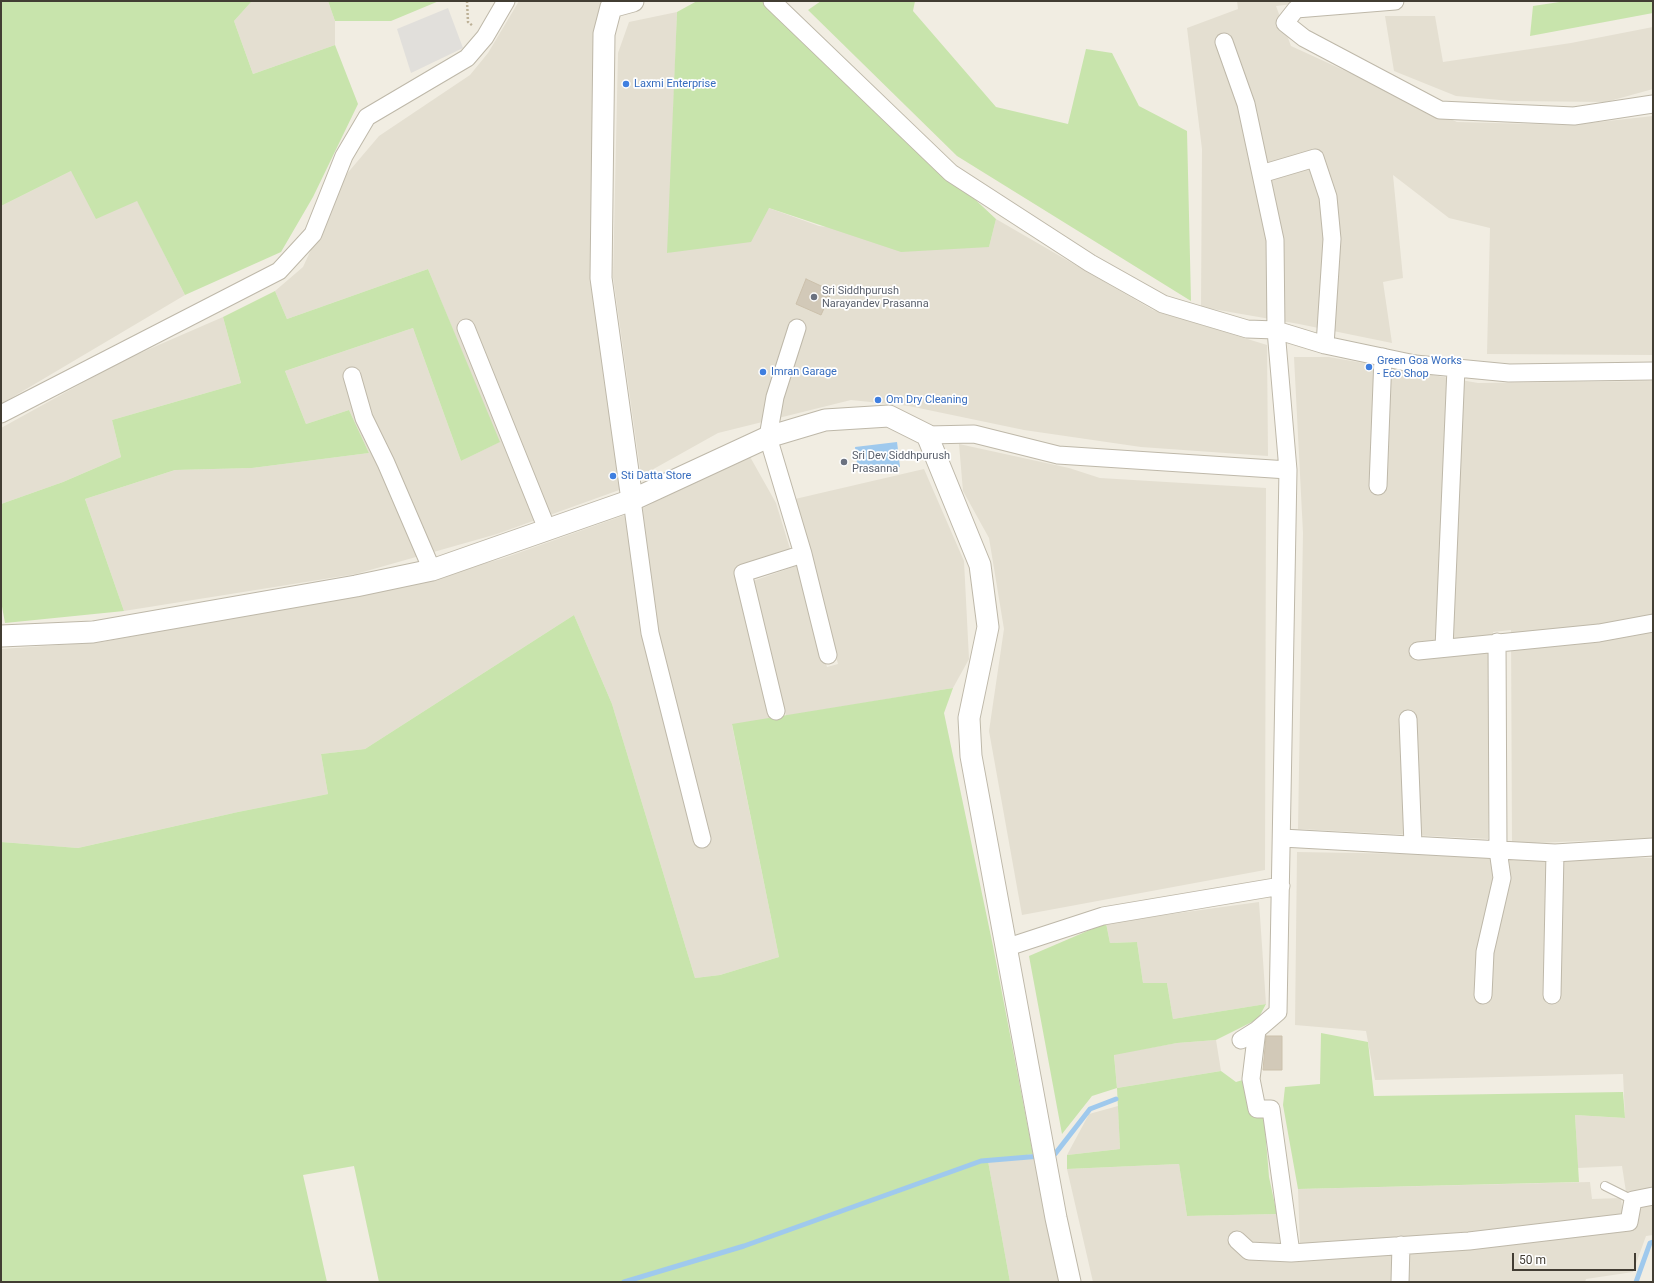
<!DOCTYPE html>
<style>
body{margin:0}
#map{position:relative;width:1654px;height:1283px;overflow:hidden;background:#f1ede2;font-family:Roboto,sans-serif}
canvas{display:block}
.frame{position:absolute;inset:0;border:2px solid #423d33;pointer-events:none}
.scale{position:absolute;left:1512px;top:1253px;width:124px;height:18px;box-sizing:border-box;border:2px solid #423d33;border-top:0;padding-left:5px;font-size:12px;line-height:14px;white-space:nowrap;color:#423d33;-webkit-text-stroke:3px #fff;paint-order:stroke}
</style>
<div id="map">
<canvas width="1654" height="1283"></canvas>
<div class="frame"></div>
<div class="scale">50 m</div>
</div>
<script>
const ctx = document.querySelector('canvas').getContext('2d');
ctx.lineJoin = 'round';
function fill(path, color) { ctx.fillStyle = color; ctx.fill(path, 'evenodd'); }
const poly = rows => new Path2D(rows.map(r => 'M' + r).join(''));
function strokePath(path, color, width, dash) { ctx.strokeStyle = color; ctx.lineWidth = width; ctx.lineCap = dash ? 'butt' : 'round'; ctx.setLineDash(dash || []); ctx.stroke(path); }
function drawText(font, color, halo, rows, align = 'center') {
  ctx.font = font + ' Roboto,sans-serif'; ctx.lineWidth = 3.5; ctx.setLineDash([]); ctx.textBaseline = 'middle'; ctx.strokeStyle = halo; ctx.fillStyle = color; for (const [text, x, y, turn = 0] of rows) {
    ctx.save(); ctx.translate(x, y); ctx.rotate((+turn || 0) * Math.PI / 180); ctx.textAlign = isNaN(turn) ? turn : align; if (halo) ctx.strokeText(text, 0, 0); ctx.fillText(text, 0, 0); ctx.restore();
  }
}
fill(poly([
 [252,1,328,1,335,21,335,45,253,74,234,21],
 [519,1,601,1,593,65,590,279,622,489,497,534,356,574,124,611,85,499,175,470,252,468,369,453,349,410,306,424,285,371,413,328,461,461,499,442,428,269,287,319,275,291,303,267,345,176,379,136,470,75,488,53],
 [1237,1,1320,1,1276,6,1291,46,1457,122,1571,125,1653,116,1653,355,1487,354,1490,228,1449,218,1393,175,1403,278,1383,282,1392,343,1299,324,1201,307,1202,149,1187,28,1238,9],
 [677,12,668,253,769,208,819,226,989,247,996,219,1153,310,1267,345,1268,456,1141,447,1024,430,909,406,851,400,718,433,641,476,613,277,618,53,629,22],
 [1385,16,1435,16,1443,62,1571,43,1653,27,1653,89,1606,102,1511,101,1456,96,1394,71],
 [71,171,137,200,185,295,1,404,1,206],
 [223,317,241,383,112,420,121,457,63,482,1,504,1,428,124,360],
 [1294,357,1329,357,1478,383,1653,381,1653,838,1512,844,1511,630,1493,632,1488,839,1298,829,1303,533],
 [959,444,1069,468,1100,478,1266,488,1265,870,1022,915,989,731,1004,629,989,538,963,491],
 [749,455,776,503,791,552,735,568,773,718,732,725,779,957,720,975,695,978,612,704,574,615,365,749,321,754,328,794,238,812,78,848,1,842,1,649,102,642,404,584,501,559,625,515,641,627,696,846,711,841,657,636,639,510],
 [924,469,964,561,969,659,953,688,786,716,753,581,799,565,827,667,838,664,795,499],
 [1297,852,1653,858,1653,1191,1626,1192,1622,1166,1578,1168,1575,1115,1625,1118,1623,1074,1375,1080,1366,1031,1295,1025],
 [1259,902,1266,1004,1173,1019,1167,983,1143,983,1137,942,1110,943,1106,923],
 [1216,1040,1221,1071,1117,1088,1114,1054,1177,1043],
 [1118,1106,1120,1149,1067,1155,1089,1114],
 [1033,1154,1059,1282,1010,1282,988,1161],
 [1179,1164,1187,1216,1277,1214,1282,1260,1397,1254,1396,1282,1093,1282,1067,1169],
 [1590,1182,1592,1199,1621,1198,1623,1217,1405,1242,1300,1245,1298,1189],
 [1653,1199,1653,1235,1646,1236,1633,1272,1586,1279,1585,1282,1405,1282,1405,1251,1635,1230,1635,1203]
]), '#e4dfd1');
fill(poly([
 [1,1,252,1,234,21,253,74,335,45,358,104,313,197,281,252,185,295,137,201,96,219,71,171,1,206],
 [328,1,439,1,391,21,335,21],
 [697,1,762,1,996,219,989,247,901,252,769,208,751,242,667,253,677,12],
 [821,1,915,1,913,11,996,107,1068,124,1086,49,1112,53,1139,106,1187,131,1191,301,957,156,808,10],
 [1566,1,1653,1,1653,13,1530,36,1533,6],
 [428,269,500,442,461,461,413,328,285,371,306,424,349,410,369,453,252,468,175,470,85,499,124,611,5,623,1,601,1,504,63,482,121,457,112,420,241,383,223,317,275,291,287,319],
 [574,615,612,704,695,978,720,975,779,957,732,724,953,688,944,713,993,946,1033,1154,988,1161,1010,1282,379,1282,354,1166,303,1175,327,1282,1,1282,1,842,78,848,238,812,328,794,321,754,365,749],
 [1106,923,1110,943,1137,942,1143,983,1167,983,1173,1019,1266,1004,1258,1019,1216,1040,1177,1043,1114,1055,1117,1088,1221,1071,1236,1082,1246,1079,1253,1117,1264,1116,1269,1177,1277,1214,1187,1216,1179,1164,1067,1169,1067,1155,1120,1149,1117,1088,1092,1096,1062,1134,1029,956],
 [1321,1033,1368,1042,1374,1096,1623,1092,1625,1118,1575,1115,1579,1182,1298,1189,1283,1105,1285,1087,1320,1084]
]), '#c8e4ac');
fill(poly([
 [448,8,463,48,411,73,397,29]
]), '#e1dfdb');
fill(poly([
 [897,442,900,467,858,472,855,447]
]), '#9fc9ed');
strokePath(poly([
 [1049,1155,1055,1154,1090,1109,1116,1099],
 [624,1282,744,1246,981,1161,1041,1156],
 [1636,1282,1650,1243,1653,1242]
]), '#9fc9ed', 5);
const building = poly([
 [806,279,832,291,821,315,796,304,806,279],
 [1266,1036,1282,1036,1282,1070,1263,1070,1266,1036]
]);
fill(building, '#d2c9b8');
strokePath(building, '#ccc1ac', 1);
const service = poly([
 [1605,1186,1633,1200]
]);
const minor = poly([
 [772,1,951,173,1090,263,1163,304,1247,329,1276,330,1325,345,1415,364,1509,373,1653,371],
 [1395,1,1296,9,1285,23,1304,38,1440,110,1574,116,1653,104],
 [1224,42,1246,104,1275,240,1276,330,1288,470,1278,1012,1257,1030,1241,1040],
 [1261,174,1315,158,1328,197,1332,239,1325,345],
 [466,328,547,529],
 [797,328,775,397,768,437,803,554,828,655],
 [352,376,364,418,386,463,432,570],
 [1,414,279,271,313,234,344,156,367,117,467,58,485,37,506,1],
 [927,435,974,434,1058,455,1288,470],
 [1378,486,1383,357],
 [632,500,650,633,702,839],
 [1444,648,1456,368],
 [1418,651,1599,633,1653,623],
 [776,711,743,573,803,554],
 [1408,719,1413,845],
 [1282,838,1555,853,1653,847],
 [1005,948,1103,916,1281,886],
 [1483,995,1485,952,1502,878,1498,850,1497,642],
 [1552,995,1555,853],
 [1257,1030,1251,1079,1257,1109,1271,1109,1291,1253],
 [1237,1240,1249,1251,1291,1253,1469,1241,1629,1222,1633,1200,1653,1196],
 [1400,1282,1401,1245]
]);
const tertiary = poly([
 [632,500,601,278,604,34,611,7,633,1],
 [1,636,93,632,356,586,432,570,632,500,768,437,825,420,889,416,927,435,980,565,988,627,969,718,971,756,1056,1218,1070,1282]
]);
strokePath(service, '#beb8a9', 10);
strokePath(minor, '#beb8a9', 19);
strokePath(tertiary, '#beb8a9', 23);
strokePath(poly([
 [467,1,468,22,473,26]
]), '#bdb197', 2.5, [2, 2]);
strokePath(service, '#fff', 8);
strokePath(minor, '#fff', 17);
strokePath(tertiary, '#fff', 21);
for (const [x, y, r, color] of [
 [626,84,4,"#3f7fe0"],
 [814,297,4,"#6b7280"],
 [1369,367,4,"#3f7fe0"],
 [763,372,4,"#3f7fe0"],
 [878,400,4,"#3f7fe0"],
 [844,462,4,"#6b7280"],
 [613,476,4,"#3f7fe0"]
]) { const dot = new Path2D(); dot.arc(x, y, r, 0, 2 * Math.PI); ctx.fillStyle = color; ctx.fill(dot); strokePath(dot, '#fff', 1.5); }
drawText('11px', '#366cbe', '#fff', [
 ["Laxmi Enterprise",634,84],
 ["Green Goa Works",1377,361],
 ["- Eco Shop",1377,374],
 ["Imran Garage",771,372],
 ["Om Dry Cleaning",886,400],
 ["Sti Datta Store",621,476]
], 'left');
drawText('11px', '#5b616d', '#fff', [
 ["Sri Siddhpurush",822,291],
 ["Narayandev Prasanna",822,304],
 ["Sri Dev Siddhpurush",852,456],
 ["Prasanna",852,469]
], 'left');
</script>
